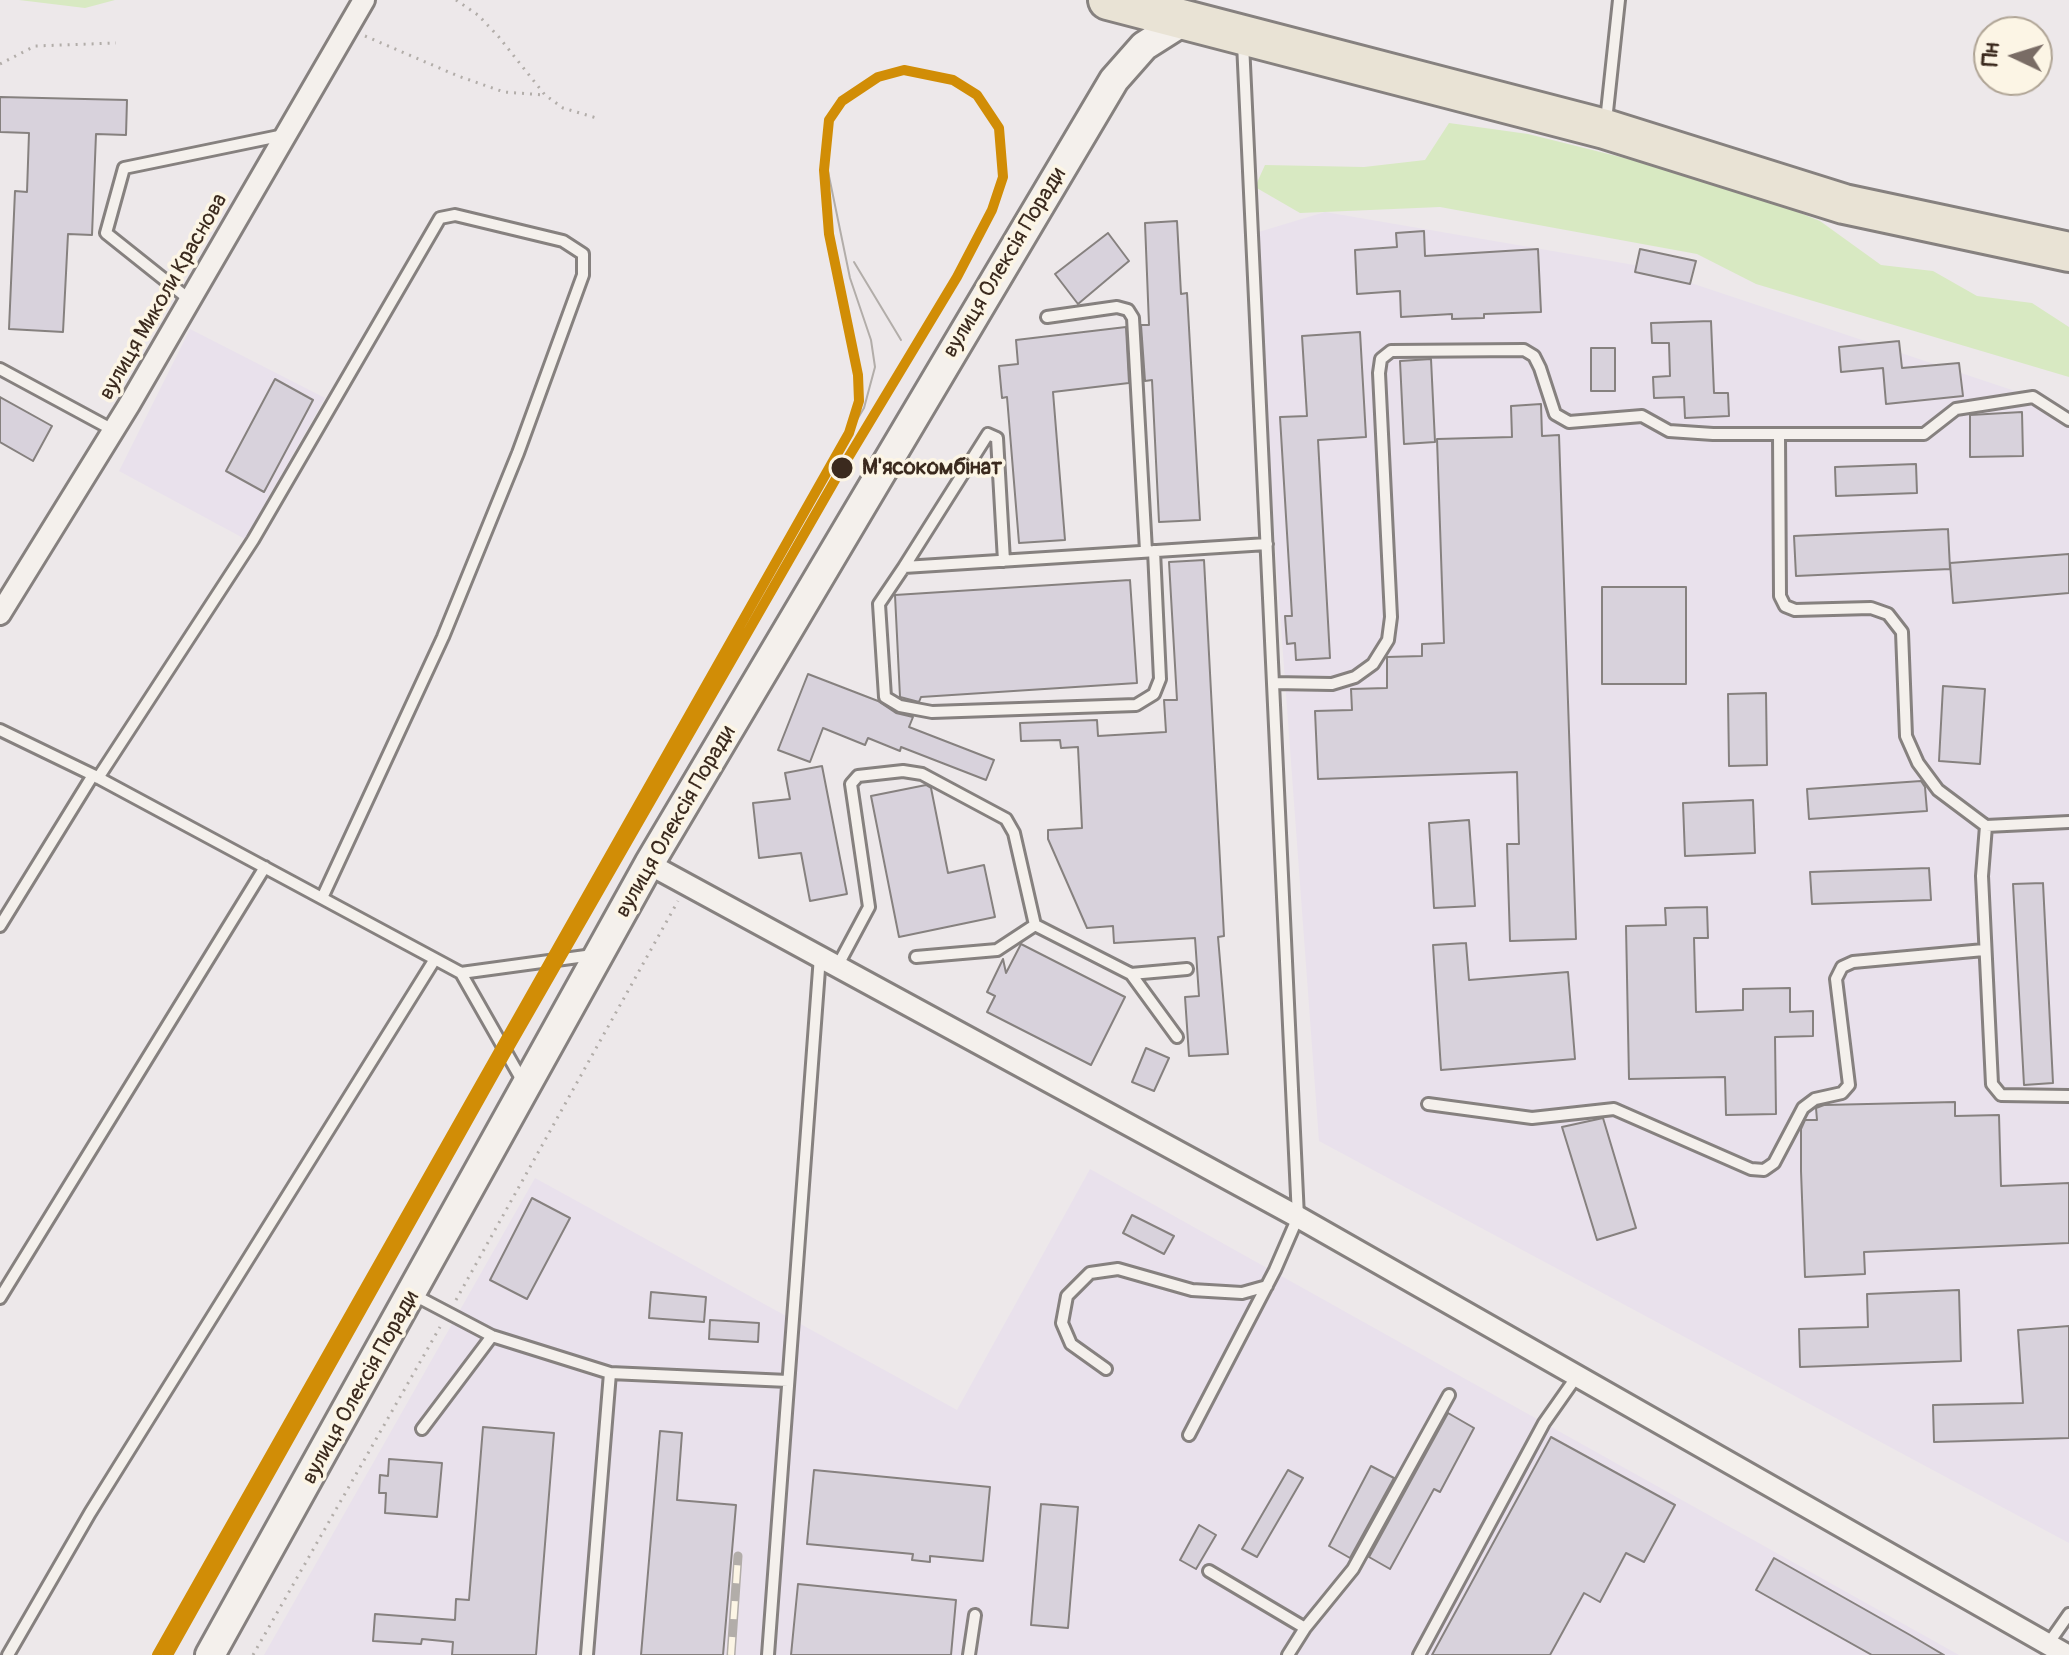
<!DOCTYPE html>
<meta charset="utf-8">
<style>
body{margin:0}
#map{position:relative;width:2069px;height:1655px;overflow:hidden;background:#ede8ea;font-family:Pangolin,sans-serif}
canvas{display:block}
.north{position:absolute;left:1973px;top:16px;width:80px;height:80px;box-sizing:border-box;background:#fcf5e5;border:2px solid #afa495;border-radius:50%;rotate:274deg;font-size:22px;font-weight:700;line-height:32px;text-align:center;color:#3b2a1e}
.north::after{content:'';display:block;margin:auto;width:28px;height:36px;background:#796c65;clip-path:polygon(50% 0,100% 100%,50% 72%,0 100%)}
</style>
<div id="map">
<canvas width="2069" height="1655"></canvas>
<div class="north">Пн</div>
</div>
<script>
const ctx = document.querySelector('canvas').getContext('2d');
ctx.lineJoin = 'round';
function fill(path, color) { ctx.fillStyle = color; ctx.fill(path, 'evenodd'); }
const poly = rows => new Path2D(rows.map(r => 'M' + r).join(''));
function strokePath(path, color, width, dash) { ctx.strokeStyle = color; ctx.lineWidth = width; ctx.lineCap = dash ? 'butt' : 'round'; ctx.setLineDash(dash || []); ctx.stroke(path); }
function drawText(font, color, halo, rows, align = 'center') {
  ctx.font = font + ' Pangolin,sans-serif'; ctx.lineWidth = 7; ctx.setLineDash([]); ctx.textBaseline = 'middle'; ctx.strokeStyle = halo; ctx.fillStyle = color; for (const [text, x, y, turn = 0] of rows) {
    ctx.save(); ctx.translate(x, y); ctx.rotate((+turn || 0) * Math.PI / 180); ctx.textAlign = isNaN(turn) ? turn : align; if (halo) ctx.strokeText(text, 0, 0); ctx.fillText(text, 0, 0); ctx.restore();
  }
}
fill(poly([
 [1325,212,1640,266,2033,397,2069,420,2069,1543,1319,1141,1252,234],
 [190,329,325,398,245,539,119,471],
 [1090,1169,1959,1655,264,1655,535,1178,957,1410]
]), '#e9e1ec');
fill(poly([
 [19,0,115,0,85,8],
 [1449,123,1528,134,1725,183,1820,221,1881,265,1933,271,1977,296,2032,303,2069,327,2069,377,1756,284,1697,254,1440,207,1300,213,1255,187,1265,165,1364,167,1425,160]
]), '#d8e9c2');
const building = poly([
 [0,97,127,100,126,135,96,134,92,235,68,234,63,332,9,329,15,191,27,192,29,133,0,132,0,97],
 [1177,221,1181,294,1187,293,1200,520,1159,522,1152,380,1145,381,1141,325,1149,325,1145,223,1177,221],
 [1424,231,1425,256,1538,249,1541,312,1484,314,1484,318,1452,319,1452,314,1401,317,1400,291,1357,294,1355,250,1397,247,1396,233,1424,231],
 [1108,233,1129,261,1078,304,1055,274,1108,233],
 [1640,249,1696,261,1690,284,1635,272,1640,249],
 [1711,321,1714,393,1728,393,1729,416,1685,418,1684,397,1654,398,1653,377,1670,376,1669,343,1652,343,1651,323,1711,321],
 [1126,327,1129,383,1053,392,1065,540,1019,543,1007,397,1002,398,999,366,1018,364,1016,340,1126,327],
 [1360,332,1366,437,1318,440,1330,658,1296,660,1295,643,1287,644,1285,616,1292,616,1280,417,1307,416,1302,336,1360,332],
 [1899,341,1902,368,1959,363,1963,396,1886,404,1883,368,1841,372,1839,347,1899,341],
 [1591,348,1615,348,1615,391,1591,391,1591,348],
 [1431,359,1435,442,1404,444,1400,361,1431,359],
 [275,379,313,400,264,492,226,471,275,379],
 [0,397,52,426,33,461,0,442,0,397],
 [1541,404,1542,436,1559,435,1576,939,1510,941,1507,844,1519,844,1517,772,1318,779,1315,711,1352,710,1351,689,1387,688,1387,657,1422,656,1422,644,1444,643,1437,439,1512,437,1511,406,1541,404],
 [2022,412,2023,456,1970,457,1970,415,2022,412],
 [1916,464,1917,493,1836,496,1835,467,1916,464],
 [1948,529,1950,569,1796,576,1794,536,1948,529],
 [2069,554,2069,593,1953,603,1950,563,2069,554],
 [1204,560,1224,936,1218,937,1228,1054,1189,1056,1185,997,1199,996,1195,938,1114,943,1113,926,1087,928,1048,839,1048,830,1082,828,1078,747,1061,748,1060,740,1021,741,1020,723,1097,720,1098,736,1166,732,1164,700,1177,700,1169,562,1204,560],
 [1130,580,1137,683,921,697,919,702,900,697,895,595,1130,580],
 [1602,587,1686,587,1686,684,1602,684,1602,587],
 [808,674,878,701,896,713,913,717,909,727,994,760,986,780,901,747,900,751,868,738,865,745,823,728,810,762,778,750,808,674],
 [1943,686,1985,689,1980,764,1939,761,1943,686],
 [1766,693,1767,765,1729,766,1728,694,1766,693],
 [822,766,847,894,810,901,801,853,759,858,753,803,790,799,785,773,822,766],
 [1921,781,1925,787,1927,811,1809,819,1807,789,1921,781],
 [926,785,931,788,948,873,984,865,995,917,899,937,871,796,926,785],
 [1753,800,1755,853,1685,856,1683,803,1753,800],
 [1469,820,1475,906,1434,908,1429,823,1469,820],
 [1929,868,1931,900,1812,904,1810,872,1929,868],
 [2043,883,2053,1083,2024,1085,2013,884,2043,883],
 [1707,907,1708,938,1694,938,1696,1012,1743,1010,1743,989,1790,988,1790,1012,1813,1011,1813,1036,1775,1037,1776,1114,1726,1115,1725,1077,1629,1079,1626,926,1666,925,1665,908,1707,907],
 [1466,943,1469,980,1568,972,1575,1059,1441,1070,1433,945,1466,943],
 [1021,944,1125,997,1091,1065,987,1012,995,996,987,992,1003,959,1006,973,1021,944],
 [1146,1048,1169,1058,1154,1091,1132,1082,1146,1048],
 [1955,1102,1955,1116,1999,1115,2001,1186,2069,1183,2069,1243,1864,1252,1865,1274,1805,1277,1801,1171,1801,1129,1805,1120,1817,1120,1816,1108,1824,1105,1955,1102],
 [1603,1118,1636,1228,1597,1240,1562,1127,1603,1118],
 [532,1198,570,1218,527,1299,490,1280,532,1198],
 [1132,1215,1174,1236,1164,1254,1123,1233,1132,1215],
 [1959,1290,1961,1361,1800,1367,1799,1329,1868,1327,1867,1294,1959,1290],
 [651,1292,706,1297,704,1322,649,1318,651,1292],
 [710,1320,759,1323,758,1342,709,1339,710,1320],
 [2069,1326,2069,1438,1934,1442,1933,1405,2023,1403,2018,1330,2069,1326],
 [1448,1413,1474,1428,1440,1492,1434,1489,1390,1569,1369,1557,1448,1413],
 [483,1427,554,1433,536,1655,452,1655,453,1642,422,1639,421,1644,373,1641,375,1614,455,1620,456,1599,469,1600,483,1427],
 [660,1431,682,1433,677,1500,736,1505,723,1655,641,1655,660,1431],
 [1551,1437,1675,1505,1644,1562,1626,1553,1600,1602,1584,1593,1550,1655,1432,1655,1551,1437],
 [389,1459,442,1463,437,1517,385,1513,386,1493,379,1493,380,1475,388,1476,389,1459],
 [1371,1466,1394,1478,1350,1558,1329,1546,1371,1466],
 [814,1470,990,1487,983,1561,930,1556,930,1562,912,1560,913,1554,807,1544,814,1470],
 [1288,1470,1303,1478,1257,1557,1242,1549,1288,1470],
 [1041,1504,1078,1507,1068,1628,1031,1625,1041,1504],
 [1199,1525,1216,1535,1196,1569,1180,1560,1199,1525],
 [1774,1558,1910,1635,1944,1655,1872,1655,1756,1590,1774,1558],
 [798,1584,956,1600,951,1655,791,1655,798,1584]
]);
fill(building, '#d8d2dc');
strokePath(building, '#86817f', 2);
const lane = poly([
 [1606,121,1619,0],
 [190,300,106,233,124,168,284,135],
 [1047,317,1117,307,1128,310,1133,318,1146,551],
 [0,369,113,430],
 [1779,435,1780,596,1785,606,1795,610,1871,608,1888,614,1902,632,1906,736,1918,763,1938,790,1986,826,2069,822],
 [1004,561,997,438,988,434,904,567,1267,544],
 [904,567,879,604,885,697,900,706,932,712,1136,705,1154,694,1160,679,1154,551],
 [1273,683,1332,684,1355,677,1373,664,1388,640,1391,617,1379,373,1381,359,1391,351,1524,350,1534,356,1540,368,1555,414,1569,422,1642,416,1669,431,1713,434,1924,434,1956,409,2033,397,2069,420],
 [0,730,93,775,461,973,593,955],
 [98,778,253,540,440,218,455,215,563,241,583,254,583,275,518,453,443,637,322,898],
 [1986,826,1982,876,1992,1084,2001,1095,2069,1096],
 [0,926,93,775],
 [916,957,997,950,1035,925],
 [838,965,869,907,851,784,858,776,903,771,922,774,1006,819,1014,833,1035,925,1131,974,1187,969],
 [461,973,523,1082],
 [1131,974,1177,1037],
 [1428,1104,1532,1118,1614,1109,1751,1169,1764,1170,1774,1163,1803,1108,1815,1099,1842,1093,1849,1085,1836,979,1842,967,1853,962,1984,950],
 [414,1295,492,1336,610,1373,788,1381],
 [0,1298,265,867],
 [1106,1369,1071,1344,1062,1323,1067,1296,1090,1273,1118,1269,1192,1290,1242,1293,1267,1286],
 [422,1429,492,1336],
 [1189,1435,1275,1270,1298,1217,1243,43],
 [1209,1571,1305,1628],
 [2048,1644,2069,1614],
 [8,1655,90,1513,435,959],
 [587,1655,610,1373],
 [768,1655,820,956],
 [969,1655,975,1615],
 [1288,1655,1305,1628,1353,1569,1449,1395],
 [1419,1655,1544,1423,1577,1376]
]);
const street = poly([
 [0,614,129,405,364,0],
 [649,864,1298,1217,2067,1655]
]);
const secondary = poly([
 [210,1655,649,864,1114,80,1144,46,1185,20]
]);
const highway = poly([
 [1108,0,1605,129,1844,204,2069,252]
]);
strokePath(lane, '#86817f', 16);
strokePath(street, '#86817f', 26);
strokePath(secondary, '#86817f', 34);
strokePath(highway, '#86817f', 44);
strokePath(poly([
 [456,0,478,15,498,36,545,95,563,108,600,119],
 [365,36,458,76,504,92,545,95],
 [0,64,35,46,116,43],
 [456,1300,678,901],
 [253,1655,440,1327]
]), '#b2ada9', 3, [2, 6]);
strokePath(lane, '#f4f0ec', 10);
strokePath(street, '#f4f0ec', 20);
strokePath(secondary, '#f4f0ec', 28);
strokePath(highway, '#e9e3d5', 38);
strokePath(poly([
 [824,152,850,278,871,340,875,367,864,408,849,433],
 [854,262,901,340]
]), '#b2ada9', 2);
const rail = poly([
 [731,1655,738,1556]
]);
strokePath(rail, '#b2ada9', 9);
strokePath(rail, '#fcf5e5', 6, [18]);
strokePath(poly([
 [157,1655,849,433,859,401,858,375,829,234,824,170,829,120,842,101,878,77,904,70,953,80,977,95,999,128,1003,177,992,210,957,277,842,468,506,1053,168,1655]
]), '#d18d06', 10);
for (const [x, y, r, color] of [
 [842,468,12,"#3b2a1e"]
]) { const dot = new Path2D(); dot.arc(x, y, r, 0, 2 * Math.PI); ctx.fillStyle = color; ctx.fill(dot); strokePath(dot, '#fcf5e5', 3); }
drawText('22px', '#3b2a1e', '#fcf5e5', [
 ["вулиця Олексія Поради",1005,263,-59],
 ["вулиця Миколи Краснова",164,297,-60],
 ["вулиця Олексія Поради",676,822,-60],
 ["вулиця Олексія Поради",361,1388,-61]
]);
drawText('bold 22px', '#3b2a1e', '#fcf5e5', [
 ["М'ясокомбінат",862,468]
], 'left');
</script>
